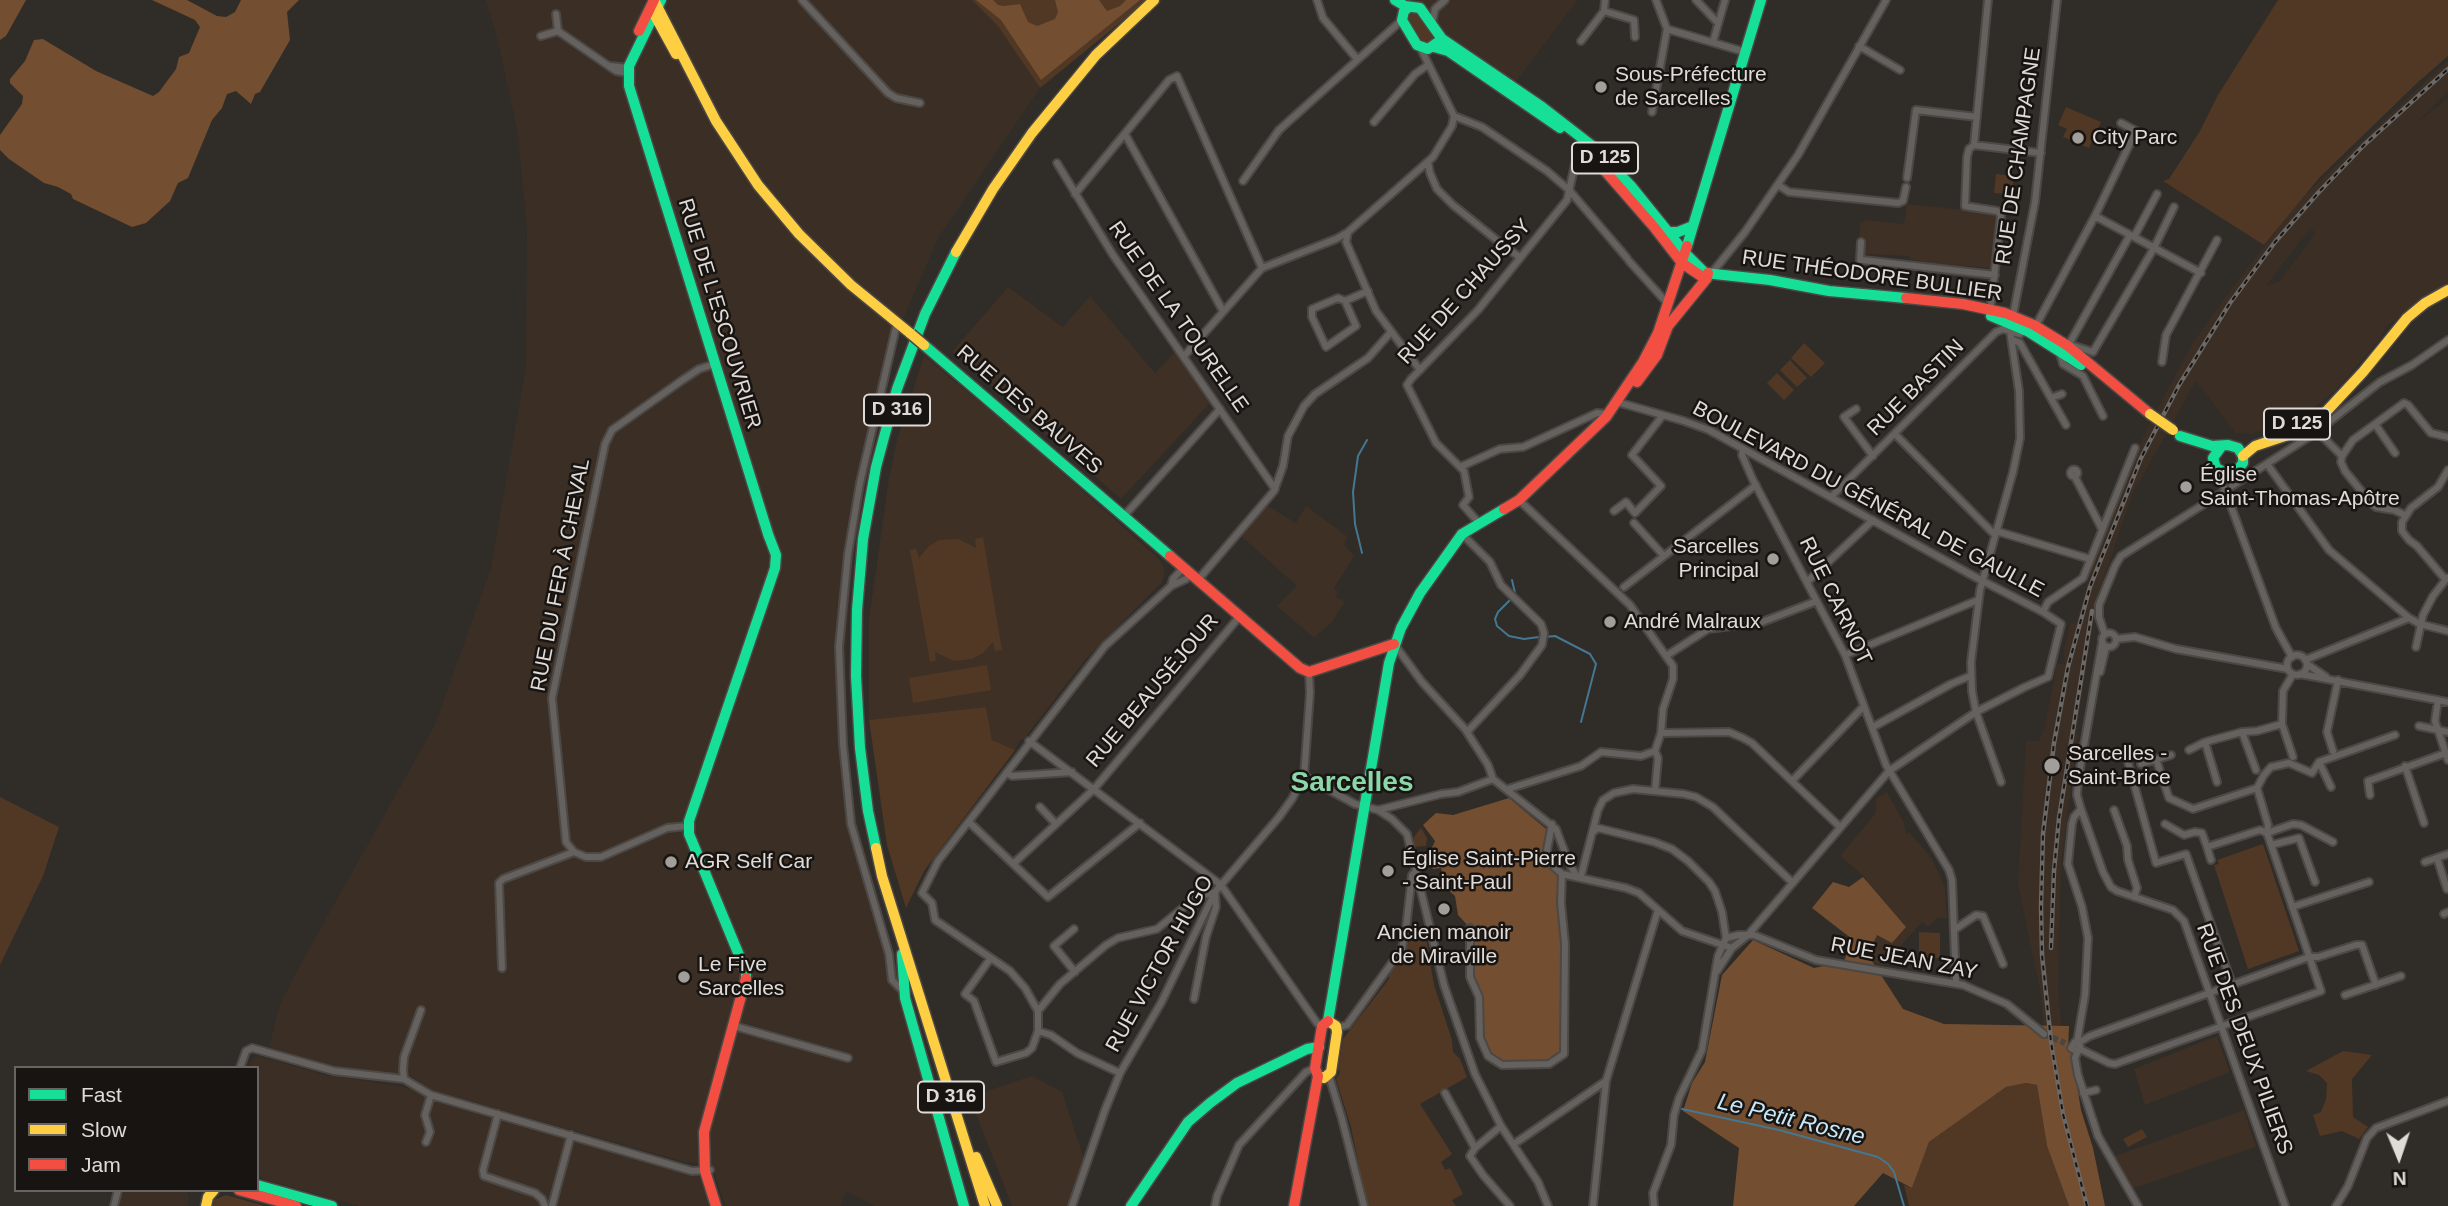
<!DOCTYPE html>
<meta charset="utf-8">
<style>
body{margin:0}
#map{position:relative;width:2448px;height:1206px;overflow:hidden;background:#302c28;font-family:Arial,sans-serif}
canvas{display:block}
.legend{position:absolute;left:14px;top:1066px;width:245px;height:126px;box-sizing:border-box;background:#181412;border:2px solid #686461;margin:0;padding:9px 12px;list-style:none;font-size:21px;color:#e0dbd7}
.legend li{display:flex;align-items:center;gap:14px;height:35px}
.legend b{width:35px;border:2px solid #686461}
.north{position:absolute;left:2364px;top:1122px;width:70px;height:70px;-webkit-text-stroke:5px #181412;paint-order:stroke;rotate:178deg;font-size:19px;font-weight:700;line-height:28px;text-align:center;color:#e0dbd7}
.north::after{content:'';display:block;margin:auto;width:24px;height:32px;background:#e0dbd7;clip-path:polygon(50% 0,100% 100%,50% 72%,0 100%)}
</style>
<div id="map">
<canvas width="2448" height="1206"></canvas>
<ul class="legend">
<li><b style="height:9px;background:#16e098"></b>Fast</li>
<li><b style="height:9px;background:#ffcf43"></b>Slow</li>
<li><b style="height:9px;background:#f24e42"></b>Jam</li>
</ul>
<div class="north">N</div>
</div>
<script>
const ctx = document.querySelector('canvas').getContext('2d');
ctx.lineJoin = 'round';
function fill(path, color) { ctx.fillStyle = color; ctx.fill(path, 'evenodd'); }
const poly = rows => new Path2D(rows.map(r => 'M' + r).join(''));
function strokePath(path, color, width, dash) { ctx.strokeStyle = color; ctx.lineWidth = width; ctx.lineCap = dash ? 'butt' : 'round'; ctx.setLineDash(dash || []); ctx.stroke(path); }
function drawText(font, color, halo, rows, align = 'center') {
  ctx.font = font + ' Arial,sans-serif'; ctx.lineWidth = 5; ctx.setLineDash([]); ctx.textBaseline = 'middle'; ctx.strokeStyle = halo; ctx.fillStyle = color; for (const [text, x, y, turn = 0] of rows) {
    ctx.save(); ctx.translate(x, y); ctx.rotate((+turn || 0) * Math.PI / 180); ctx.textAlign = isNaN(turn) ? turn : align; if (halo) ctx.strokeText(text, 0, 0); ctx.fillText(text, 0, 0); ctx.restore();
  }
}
fill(poly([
 [486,0,972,0,998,26,1040,88,938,238,903,319,866,482,854,556,846,646,847,742,857,822,960,1206,874,1206,846,1191,841,1206,725,1206,712,1165,685,1162,431,1090,411,1075,333,1067,269,1047,280,1004,299,967,435,725,491,568,526,367,527,230,518,134,497,37],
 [1394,0,1578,0,1503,98,1412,22],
 [2448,60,2448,91,2414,125,2448,98,2448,282,2385,327,2382,337,2335,391,2304,415,2253,434,2235,433,2196,381,2132,495,2097,598,2076,734,2078,735,2061,864,2058,992,2067,1080,2049,1076,2040,990,2018,885,2026,741,2039,741,2044,730,2057,664,2065,664,2064,649,2071,622,2076,623,2098,547,2118,490,2151,421,2192,344,2233,287,2301,199],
 [2312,229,2315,234,2279,282,2266,286,2300,241],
 [257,1056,325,1075,405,1087,445,1103,694,1174,698,1175,711,1206,359,1206,257,1177,257,1068,249,1068,251,1061],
 [123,1190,186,1190,189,1197,187,1206,119,1206]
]), '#3b2f25');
fill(poly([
 [1907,204,1992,213,1997,216,1991,268,1930,263,1909,259,1909,256,1865,254,1863,238,1859,238,1860,223,1866,220,1904,224],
 [1008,287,1063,327,1090,296,1155,373,1175,352,1210,403,1121,499,952,352],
 [924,356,1022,437,1160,560,1165,571,1162,582,1085,660,1023,740,1020,740,1015,750,992,740,986,707,869,720,869,619,889,478,897,440],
 [1266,505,1296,523,1306,506,1348,537,1344,544,1354,556,1334,588,1338,592,1336,597,1345,602,1331,623,1314,638,1277,606,1297,586,1240,535],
 [1887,792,1904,823,1906,834,1910,833,1932,859,1945,887,1947,918,1937,918,1928,927,1922,922,1884,965,1854,961,1842,962,1870,904,1854,897,1867,879,1840,856,1876,813,1876,798],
 [2217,1036,2230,1072,2145,1105,2134,1069],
 [1032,1076,1062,1092,1085,1162,1072,1190,1068,1206,1012,1206,974,1109,978,1107,975,1095],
 [2244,1110,2256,1147,2134,1188,2115,1156]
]), '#3e3025');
fill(poly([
 [972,0,1148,0,1040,88,998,26],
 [2278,0,2448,0,2448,56,2417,83,2319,178,2264,245,2163,181,2169,179,2200,131,2218,95],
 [1416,10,1433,34,1432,41,1427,44,1422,43,1414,28,1408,23,1407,15],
 [2066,107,2101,122,2089,148,2063,137,2067,129,2058,125],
 [1996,174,2014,176,2012,194,1994,193],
 [1804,343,1825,363,1811,377,1791,358],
 [1790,360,1807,378,1797,387,1780,370],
 [1777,373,1794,390,1784,400,1767,383],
 [983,537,1002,650,995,651,993,642,983,653,972,659,954,661,935,652,936,661,930,662,910,550,916,549,919,558,928,547,939,540,958,539,976,548,975,539],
 [987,665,991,690,913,703,909,678],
 [986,707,992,740,1015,750,924,871,906,908,887,845,869,720],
 [0,797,59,827,43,876,0,965],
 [1421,828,1427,838,1426,846,1413,847,1414,837],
 [2263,844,2299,951,2248,969,2214,865,2219,864,2217,860],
 [1919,932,1940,933,1940,958,1919,958],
 [1426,938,1434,985,1452,1040,1453,1052,1460,1059,1467,1077,1420,1104,1452,1154,1441,1162,1445,1170,1450,1168,1463,1194,1452,1200,1456,1206,1367,1206,1351,1127,1336,1079,1340,1072,1338,1068,1343,1039,1389,979,1389,975,1404,954,1409,941],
 [2343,1051,2372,1055,2352,1079,2353,1117,2368,1127,2359,1139,2342,1131,2320,1136,2313,1115,2321,1112,2326,1099,2327,1083,2319,1075,2306,1071],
 [2026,1083,2037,1085,2047,1146,2069,1206,1909,1206,1904,1185,1912,1188,1929,1142,2006,1087],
 [2142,1129,2147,1137,2128,1147,2123,1139],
 [226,1195,265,1206,213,1206,214,1200]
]), '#503824');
fill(poly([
 [0,0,26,0,6,36,0,40],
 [152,0,187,0,217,16,226,17,235,12,241,0,299,0,287,12,290,40,260,92,255,94,251,104,236,91,227,94,222,108,212,120,188,178,178,183,170,201,146,223,132,227,73,199,71,194,58,187,44,183,9,159,0,150,0,135,22,104,23,96,10,83,10,79,25,61,34,40,43,39,96,71,153,96,159,92,176,69,179,57,189,53,200,27,195,20],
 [976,0,993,0,998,5,1004,6,1020,4,1028,22,1037,26,1055,19,1058,12,1055,0,1099,0,1107,11,1120,6,1126,0,1140,0,1041,80,1001,20],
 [1509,798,1551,833,1547,850,1550,863,1558,870,1561,881,1564,1054,1549,1064,1502,1065,1488,1056,1480,1038,1479,997,1470,977,1470,928,1458,915,1455,896,1446,888,1441,868,1433,869,1429,854,1435,841,1423,825,1436,813,1453,815],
 [1863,877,1906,927,1892,943,1877,935,1868,955,1903,1009,1944,1024,2069,1026,2068,1050,2072,1055,2081,1110,2093,1148,2105,1206,2069,1206,2047,1146,2037,1085,2026,1083,2006,1087,1929,1142,1912,1188,1883,1173,1854,1206,1733,1206,1739,1148,1683,1111,1692,1083,1705,1062,1722,975,1753,940,1814,968,1844,962,1852,939,1812,908,1833,882,1849,887]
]), '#734e30');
strokePath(poly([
 [1362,553,1355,524,1353,492,1358,456,1367,440],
 [1512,580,1515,593],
 [1512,598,1498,612,1495,619,1497,626,1509,636,1524,639,1539,637],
 [1545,637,1555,636,1590,654,1596,664,1581,722],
 [1682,1109,1779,1130,1878,1157,1888,1164,1894,1172,1904,1206]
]), '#447792', 2);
strokePath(poly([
 [2044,1034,2065,1043]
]), '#4a4642', 6, [6, 3]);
const street = poly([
 [802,0,888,93,896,98,920,103],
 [1317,0,1323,18,1357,59],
 [1656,0,1667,29],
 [1696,0,1718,23],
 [1604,11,1634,20,1635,37],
 [556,14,558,31],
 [1432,23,1435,9,1445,0],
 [1667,29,1745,52],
 [541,36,558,31,616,71,628,73],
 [1581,41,1604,11,1605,0],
 [1713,42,1725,0],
 [1859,46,1900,70],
 [1420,47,1454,116,1482,127,1547,171,1569,190,1627,258],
 [610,66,628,68],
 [1652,112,1667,29],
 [1374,122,1415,74,1428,65],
 [1125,134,1223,311],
 [1974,145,1969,149,1967,157,1965,206,1997,211,2001,215,1990,313],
 [1974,145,1988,0],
 [1974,145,2041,153],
 [1428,162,1430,173,1437,189,1453,205,1509,250,1520,257],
 [1057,163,1113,255,1275,489],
 [1907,178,1916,110,1977,117],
 [1243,181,1279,130,1402,20],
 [1778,185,1789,192,1898,203,1903,201,1906,187],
 [1075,194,1169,80,1177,76,1262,268],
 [2095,216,2201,273],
 [1348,232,1346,242,1376,311,1420,370],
 [2134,237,2157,194],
 [1861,242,1860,260,1862,260,1995,275],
 [1629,261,1668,304],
 [1711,274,1745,232,1798,155,1886,0],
 [1345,301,1356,326,1326,347,1312,317,1312,309,1338,298,1345,301,1368,291],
 [897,323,860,483,848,554,839,647,843,744,851,824,889,954,892,980,903,991],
 [2034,329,2095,216,2136,131,2121,123],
 [2013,340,2020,343,2066,425],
 [2071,345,2093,352,2154,248,2174,207],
 [2068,346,2130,235],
 [2060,353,2063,364,2083,376,2103,416],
 [1185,355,1262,268,1336,239,1348,232,1389,196,1433,157,1452,126,1454,116],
 [2162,362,2166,335,2217,240],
 [2051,398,2062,394],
 [1617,402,1684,421,1709,430,1977,578,2043,612,2061,624,2048,677,2025,687,1976,712,1889,771,1748,935,1732,948,1717,971],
 [1856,409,1844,417,1873,456],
 [2375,424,2395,453],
 [2317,431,2342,456,2341,462,2345,471,2371,503,2376,507,2394,510,2405,515],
 [1895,434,1995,535],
 [1743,450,1742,455,1753,480,1845,655,1886,765,1949,870,1952,880,1956,983],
 [2342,456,2353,440,2404,403,2408,405,2431,433,2448,437],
 [2267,464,2329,550,2409,618,2420,624,2448,631],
 [1460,467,1500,449,1523,447,1597,413,1608,414],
 '2070.5 473a3.5 3.5 0 1 1 7 0a3.5 3.5 0 1 1-7 0Z',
 [2218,471,2276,628,2292,657],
 [2075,477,2102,529],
 [2232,486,2315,433,2380,382,2412,365,2448,340],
 [1831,497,1996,332,2003,329,2020,334,2026,330],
 [1519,500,1630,605,1673,666,1673,679,1663,709,1661,733,1655,751],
 [1614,511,1626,502,1635,513,1661,486,1632,455,1663,415],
 [1124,516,1220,409],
 [1479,523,1463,505,1469,497,1464,471,1436,443,1407,385,1411,379,1478,310,1567,200,1577,155,1583,146],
 [1634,523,1664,556],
 [1996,531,2090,559],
 [1462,534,1490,562,1501,585,1541,624,1544,633,1542,645,1520,675,1467,732],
 [2445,579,2417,546,2409,540,2402,531,2402,522,2411,508,2438,487,2448,470],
 [1197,581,1274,491,1283,466,1288,436,1304,406,1315,394,1368,358,1391,332],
 [1807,582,1873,520],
 [1171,586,1173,579,1183,568],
 [1624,587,1756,485],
 [2043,612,2048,602,2083,578,2135,448],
 '2102 640a7 7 0 1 1 14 0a7 7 0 1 1-14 0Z',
 [2105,635,2099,617,2099,605,2115,566,2121,556,2225,491],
 [2116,639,2135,637,2176,649,2288,669],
 [2102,643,2078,780,2077,795,2081,809,2103,872,2111,887,2117,891,2173,910,2184,921,2285,1206],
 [1394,644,1422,682,1465,729,1488,765,1493,779],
 [2416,647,2423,615,2433,596,2447,578],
 [1845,655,1978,600],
 '2287 665a10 10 0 1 1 20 0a10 10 0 1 1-20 0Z',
 [1666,656,1708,629,1762,622,1817,601],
 [2305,660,2409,618],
 [2307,664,2326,677],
 [2100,672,2106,647],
 [2293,674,2283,691,2282,724,2293,757],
 [2300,674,2448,702],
 [2438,700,2435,721,2448,760],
 [2419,726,2448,732],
 [1873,727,1951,684,1970,676],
 [1661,733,1729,732,1743,738,1752,743,1840,827],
 [1029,741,1221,885,1317,1023,1322,1026],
 [2189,750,2205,742],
 [1655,751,1658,758,1655,791],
 [2333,751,2327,732,2338,680],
 [2126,755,2156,863,2186,854,2232,984],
 [2156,759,2169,798,2193,809,2257,788],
 [2141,764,2171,755],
 [2405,766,2424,823],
 [2256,770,2242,732,2257,731,2282,724],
 [1007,773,1012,776,1072,772],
 [1304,776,1355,804,1378,810,1392,819,1407,834,1444,985,1475,1074,1501,1126,1538,1182,1548,1206],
 [1493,779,1556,829,1569,863,1576,875],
 [1792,781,1864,706],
 [2001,782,1976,712,1972,691,1971,662,1980,590,2013,472,2020,438,2019,391,2010,331,2035,202,2057,0],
 [2217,782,2205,742,2242,732],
 [2331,787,2319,762,2395,735],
 [1508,789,1581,766,1601,752,1641,756,1655,751],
 [2370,795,2368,781,2446,753],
 [1040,807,1056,824],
 [1378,810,1441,794,1458,792,1493,779],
 [2114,810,2127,846,2128,860,2137,888,2134,897],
 [969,822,1048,897,1140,823],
 [1552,824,1547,850,1550,863,1562,874,1626,888,1639,893,1682,931,1732,948],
 [2165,824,2184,835,2195,832,2202,833,2207,847],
 [688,826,667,828,601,857,586,857,574,852,566,842,552,698,605,444,612,430,681,381,699,369,715,364],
 [1593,832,1598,828,1654,842,1672,849,1688,861,1709,882,1715,891,1722,912,1726,938],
 [2271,845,2299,838,2315,882],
 [2437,858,2447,889],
 [2211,860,2207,847,2260,830,2267,833,2293,824,2301,825,2333,842],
 [2425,862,2448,854],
 [1013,864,1094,789,1240,616],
 [1581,876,1598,810,1603,800,1614,793,1633,789,1684,794,1696,797,1713,807,1793,883],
 [2292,907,2369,882],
 [2444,914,2448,912],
 [1470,928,1470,977,1479,997,1480,1038,1488,1056,1502,1065,1549,1064,1564,1054,1565,944,1561,903,1562,874],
 [1074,929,1054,946,1075,972],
 [1954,930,1976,915,1983,916,2003,964],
 [990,959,965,994,974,1001,996,1062,1026,1053,1032,1048,1038,1031,1038,1011,1025,988,1010,971,935,920,932,903,922,893,938,861,1105,646,1171,586,1186,579,1190,575],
 [502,968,499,883,503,879,574,852],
 [2345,995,2401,976],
 [421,1010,404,1057,403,1070,404,1079,431,1095,692,1171,710,1170],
 [1038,1011,1060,984,1106,945,1118,938,1157,929,1195,898,1215,892,1216,907,1206,937,1194,999],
 [734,1026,848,1058],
 [1337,1028,1347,1025,1402,949,1406,928,1412,875,1416,871],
 [1038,1031,1051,1035,1077,1053,1120,1073],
 [2077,1042,2085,995,2088,938,2082,907,2068,864,2072,824,2074,817,2081,809],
 [2078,1043,2090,1036,2309,957,2318,957,2356,945,2362,945,2376,985],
 [2080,1049,2109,1063,2115,1064,2321,991,2267,833,2268,825,2257,788,2264,775,2271,767,2289,763,2312,773,2319,762],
 [2076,1051,2071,1048,2075,1042,2080,1046,2075,1058,2078,1075,2098,1136,2138,1206],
 [240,1068,246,1051,252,1048,334,1071,404,1079],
 [1329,1076,1342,1119,1364,1206],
 [1445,1093,1475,1148],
 [2083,1093,2096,1090],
 [498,1114,483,1170,484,1176,535,1193,542,1199,545,1206],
 [1501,1126,1475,1148,1470,1156,1483,1175,1510,1206],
 [426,1142,430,1132,425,1115,431,1095],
 [1514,1144,1606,1081],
 [114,1206,118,1190],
 [552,1206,571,1135],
 [1072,1206,1105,1110,1120,1073,1161,1003,1215,892,1279,817,1292,799,1304,776,1310,693,1309,672],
 [1215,1206,1217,1196,1239,1145,1306,1072,1315,1068],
 [1593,1206,1606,1081,1658,910],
 [1654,1206,1653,1193,1671,1145,1674,1115,1679,1098,1702,1050,1718,956,1726,938,1738,935,1754,935,1816,960,1963,985,2007,1004,2044,1034],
 [2336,1206,2348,1186,2367,1138,2376,1128,2448,1101]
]);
const fast = poly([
 [661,0,629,66,629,86,769,537],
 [1395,0,1405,6,1420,8,1442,39,1542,107,1591,145,1631,186,1685,253,1705,273,1770,280,1829,291,1906,298],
 [1409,7,1404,11,1402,20,1417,45,1428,49,1438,42],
 [1434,47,1448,51,1560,128],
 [1667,232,1678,232,1693,226],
 [1687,246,1761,0],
 [1991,316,2029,332,2081,365],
 [924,345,1170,556],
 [2180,436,2212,446,2228,445,2238,448,2243,456,2243,463,2235,473,2227,474,2216,468,2213,458,2221,447],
 [876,848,868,811,860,748,856,676,857,610,863,539,876,467,897,389,925,314,956,252],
 [902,954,905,998,964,1206],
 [746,978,746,972,689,834,689,821,775,568,776,555,768,534],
 [1328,1021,1389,663,1401,628,1420,593,1462,534,1504,509],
 [257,1185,332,1206],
 [1131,1206,1188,1122,1210,1103,1237,1083,1307,1049,1319,1047]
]);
const slow = poly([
 [656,4,716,121,758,185,799,234,851,285,911,334],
 [653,12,676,54],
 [956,252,993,189,1032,133,1096,55,1154,0],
 [2243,456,2255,446,2297,432,2324,414,2363,372,2407,318,2425,303,2448,290],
 [876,848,882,876,985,1206],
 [1318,1076,1324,1078,1331,1072,1337,1032,1336,1026,1328,1021],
 [976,1157,997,1206],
 [206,1206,208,1197,214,1190]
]);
const jam = poly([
 [639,31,654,0],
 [1586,149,1654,227,1682,263,1704,278],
 [1906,298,1963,304,2005,313,2034,325,2068,346,2150,414],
 [1637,382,1657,355,1668,326,1707,278,1708,273],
 [1504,509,1519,500,1606,417,1643,362,1658,333,1687,246],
 [1170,556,1300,668,1309,672,1394,644],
 [239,1190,296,1206],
 [716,1206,705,1171,704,1132,746,978],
 [1294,1206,1318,1076,1315,1068,1322,1026,1328,1021]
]);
strokePath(street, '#4c4845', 10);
strokePath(fast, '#4c4845', 13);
strokePath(slow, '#4c4845', 13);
strokePath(jam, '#4c4845', 13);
strokePath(street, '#64615e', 6);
strokePath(fast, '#16e098', 10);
strokePath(slow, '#ffcf43', 10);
strokePath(jam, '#f24e42', 10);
const rail = poly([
 [2051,948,2054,871,2059,818,2092,611],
 [2087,1206,2063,1114,2051,1042,2042,955,2041,906,2043,834,2054,743,2068,667,2090,587,2141,458,2179,385,2230,303,2275,242,2318,193,2364,145,2448,69]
]);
strokePath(rail, '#6b6865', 4.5);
strokePath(rail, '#181412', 2, [5]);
const slowBridge = poly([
 [911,334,924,345],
 [2150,414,2173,430]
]);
strokePath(slowBridge, '#4c4845', 13, []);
strokePath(slowBridge, '#ffcf43', 10);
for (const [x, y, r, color] of [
 [1601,87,7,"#a29e9a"],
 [2078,138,7,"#a29e9a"],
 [2186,487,7,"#a29e9a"],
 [1773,559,7,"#a29e9a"],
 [1610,622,7,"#a29e9a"],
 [2052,766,9,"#a29e9a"],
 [671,862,7,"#a29e9a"],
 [1388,871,7,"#a29e9a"],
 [1444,909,7,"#a29e9a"],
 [684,977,7,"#a29e9a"]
]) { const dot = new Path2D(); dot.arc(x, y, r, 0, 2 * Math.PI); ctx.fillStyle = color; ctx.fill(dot); strokePath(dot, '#181412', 2.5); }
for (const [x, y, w] of [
 [1605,158,66],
 [897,410,66],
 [2297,424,66],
 [951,1097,66]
]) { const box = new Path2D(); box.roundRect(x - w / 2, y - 15.5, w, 31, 5); ctx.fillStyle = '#181412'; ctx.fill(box); strokePath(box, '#e0dbd7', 2); }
drawText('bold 19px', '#e0dbd7', null, [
 ["D 125",1605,158],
 ["D 316",897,410],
 ["D 125",2297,424],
 ["D 316",951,1097]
]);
drawText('21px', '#e0dbd7', '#181412', [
 ["Sous-Préfecture",1615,75],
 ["de Sarcelles",1615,99],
 ["City Parc",2092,138],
 ["Église",2200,475],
 ["Saint-Thomas-Apôtre",2200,499],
 ["Sarcelles",1759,547,"right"],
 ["Principal",1759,571,"right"],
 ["André Malraux",1624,622],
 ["Sarcelles -",2068,754],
 ["Saint-Brice",2068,778],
 ["Église Saint-Pierre",1402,859],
 ["- Saint-Paul",1402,883],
 ["AGR Self Car",685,862],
 ["Ancien manoir",1444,933,"center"],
 ["de Miraville",1444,957,"center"],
 ["Le Five",698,965],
 ["Sarcelles",698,989]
], 'left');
drawText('21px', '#e0dbd7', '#181412', [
 ["RUE DE CHAMPAGNE",2019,156,-82],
 ["RUE THÉODORE BULLIER",1872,276,8],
 ["RUE DE CHAUSSY",1465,292,-48],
 ["RUE DE L'ESCOUVRIER",719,314,73],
 ["RUE DE LA TOURELLE",1178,317,55],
 ["RUE BASTIN",1916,388,-45],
 ["RUE DES BAUVES",1029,410,41],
 ["BOULEVARD DU GÉNÉRAL DE GAULLE",1868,500,28],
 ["RUE DU FER À CHEVAL",561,575,-79],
 ["RUE CARNOT",1835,601,64],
 ["RUE BEAUSÉJOUR",1153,691,-50],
 ["RUE JEAN ZAY",1904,959,11],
 ["RUE VICTOR HUGO",1160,964,-61],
 ["RUE DES DEUX PILIERS",2244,1039,70]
]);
drawText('italic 23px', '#c7e8fa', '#181412', [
 ["Le Petit Rosne",1791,1120,14]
]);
drawText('bold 28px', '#8bd7a9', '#181412', [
 ["Sarcelles",1352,783]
]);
</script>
